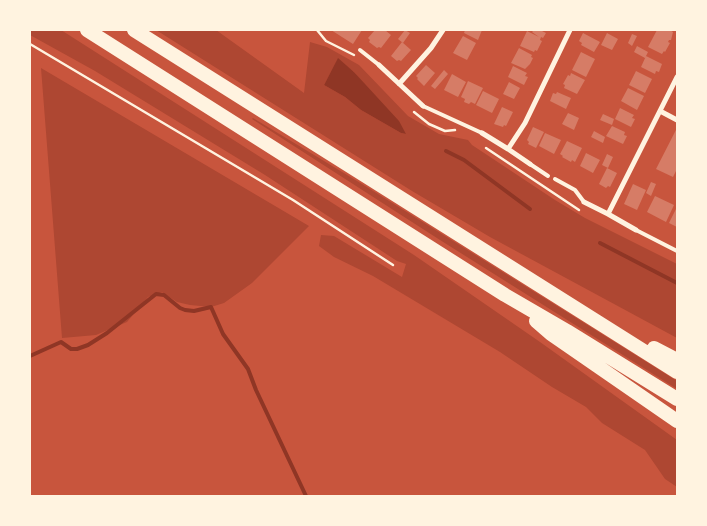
<!DOCTYPE html>
<style>
body{margin:0}
#map{position:relative;width:707px;height:526px;overflow:hidden;background:#c8553d;font-family:Inter,sans-serif}
canvas{display:block}
.frame{position:absolute;inset:0;border:31px solid #fff3e0;pointer-events:none}
</style>
<div id="map">
<canvas width="707" height="526"></canvas>
<div class="frame"></div>
</div>
<script>
const ctx = document.querySelector('canvas').getContext('2d');
ctx.lineJoin = 'round';
function fill(path, color) { ctx.fillStyle = color; ctx.fill(path, 'evenodd'); }
const poly = rows => new Path2D(rows.map(r => 'M' + r).join(''));
function strokePath(path, color, width, dash) { ctx.strokeStyle = color; ctx.lineWidth = width; ctx.lineCap = dash ? 'butt' : 'round'; ctx.setLineDash(dash || []); ctx.stroke(path); }
fill(poly([
 [30,30,61,30,414,255,540,342,677,440,677,487,665,479,645,450,602,423,586,407,552,387,500,352,373,276,334,257,319,246,321,235,334,236,402,277,406,264,397,261,265,175,95,71,30,35],
 [156,30,216,30,304,93,310,42,327,47,359,65,408,116,439,134,468,140,472,145,555,200,585,218,677,264,677,338,490,237,412,191],
 [338,59,354,72,406,134,401,133,361,110,345,97,324,85],
 [41,68,309,226,252,283,224,303,211,307,190,305,177,302,162,292,148,297,127,322,96,335,62,338],
 [253,118,362,184,677,381,677,389,440,240,252,119]
]), '#ae4732');
fill(poly([
 [338,58,354,72,399,121,406,134,401,133,361,110,345,97,324,85]
]), '#8f3625');
strokePath(poly([
 [446,151,464,160,530,209],
 [600,243,677,283],
 [30,356,61,342,71,349,77,349,88,345,107,333,156,294,164,295,180,308,185,310,194,311,211,307,223,334,248,369,256,390,306,496]
]), '#8f3625', 4);
fill(poly([
 [331,30,362,30,353,44],
 [375,30,385,30,391,35,381,48,379,47,377,48,369,42,370,40,368,38],
 [405,30,410,33,403,43,398,39],
 [465,30,482,30,478,40,464,33],
 [534,30,540,30,546,33,543,38,541,37,540,40,542,41,537,51,535,50,534,52,520,46,527,31,539,37,532,32],
 [657,30,670,30,673,32,671,40,669,40,668,42,670,43,665,52,664,51,662,54,648,47],
 [583,33,600,42,594,52,581,45,582,43,579,41],
 [607,33,618,39,612,50,601,45],
 [632,34,637,36,632,46,628,43],
 [463,36,476,43,467,60,453,53],
 [402,42,411,50,401,61,399,60,397,61,391,56],
 [637,46,648,52,645,58,634,52],
 [519,48,532,55,531,57,533,58,530,64,525,69,511,63],
 [581,52,595,59,586,77,572,70],
 [646,56,662,64,659,72,656,71,655,74,641,67],
 [426,65,435,73,424,86,417,79,418,78,416,76],
 [513,66,527,73,525,76,528,77,524,85,508,77],
 [444,70,448,74,435,89,431,86],
 [636,71,652,79,645,93,629,85],
 [571,73,585,80,577,94,564,88,565,85,563,84,568,75,570,76],
 [452,74,466,82,458,97,444,90],
 [468,81,483,88,475,104,471,102,469,104,464,102,465,99,461,97],
 [509,82,520,88,514,99,503,94],
 [628,88,644,96,637,110,621,101],
 [483,91,499,99,492,113,476,105],
 [557,92,571,98,566,109,550,101,553,93,556,94],
 [502,107,513,112,506,126,504,125,503,127,494,124],
 [620,108,634,115,632,118,635,119,631,127,615,119],
 [568,113,579,118,574,130,562,124],
 [603,114,614,119,612,125,600,120],
 [612,126,625,132,624,135,627,136,623,144,606,136],
 [533,127,544,132,536,148,528,144,529,142,527,140],
 [677,128,677,169,673,177,656,169],
 [594,131,605,137,603,143,591,137],
 [545,133,561,140,554,154,539,146],
 [567,141,582,148,575,162,572,160,571,162,562,157,563,156,560,154],
 [586,153,600,160,593,173,580,166],
 [607,154,613,157,608,168,602,165],
 [607,168,617,173,610,187,608,186,606,188,599,184],
 [651,182,656,184,651,196,646,193],
 [633,184,646,190,637,210,624,204],
 [655,196,674,205,666,222,647,212],
 [677,207,677,227,669,223]
]), '#d67c66');
strokePath(poly([
 [317,30,326,41,354,55],
 [30,44,293,200,393,265],
 [414,112,429,124,445,131,455,130],
 [486,148,579,210]
]), '#fff3e0', 2.5);
strokePath(poly([
 [360,50,379,65],
 [423,106,482,133],
 [530,164,548,176],
 [555,179,575,190,584,202],
 [636,230,677,251]
]), '#fff3e0', 4);
strokePath(poly([
 [379,65,423,106],
 [399,84,431,48,443,30],
 [660,111,677,120],
 [482,133,508,149,530,164],
 [508,149,525,123,570,30],
 [584,202,608,214,677,77],
 [608,214,636,230]
]), '#fff3e0', 5);
strokePath(poly([
 [87,30,505,295,567,331,677,399],
 [134,30,677,372],
 [536,321,551,334,677,421],
 [654,348,677,360]
]), '#fff3e0', 14);
</script>
